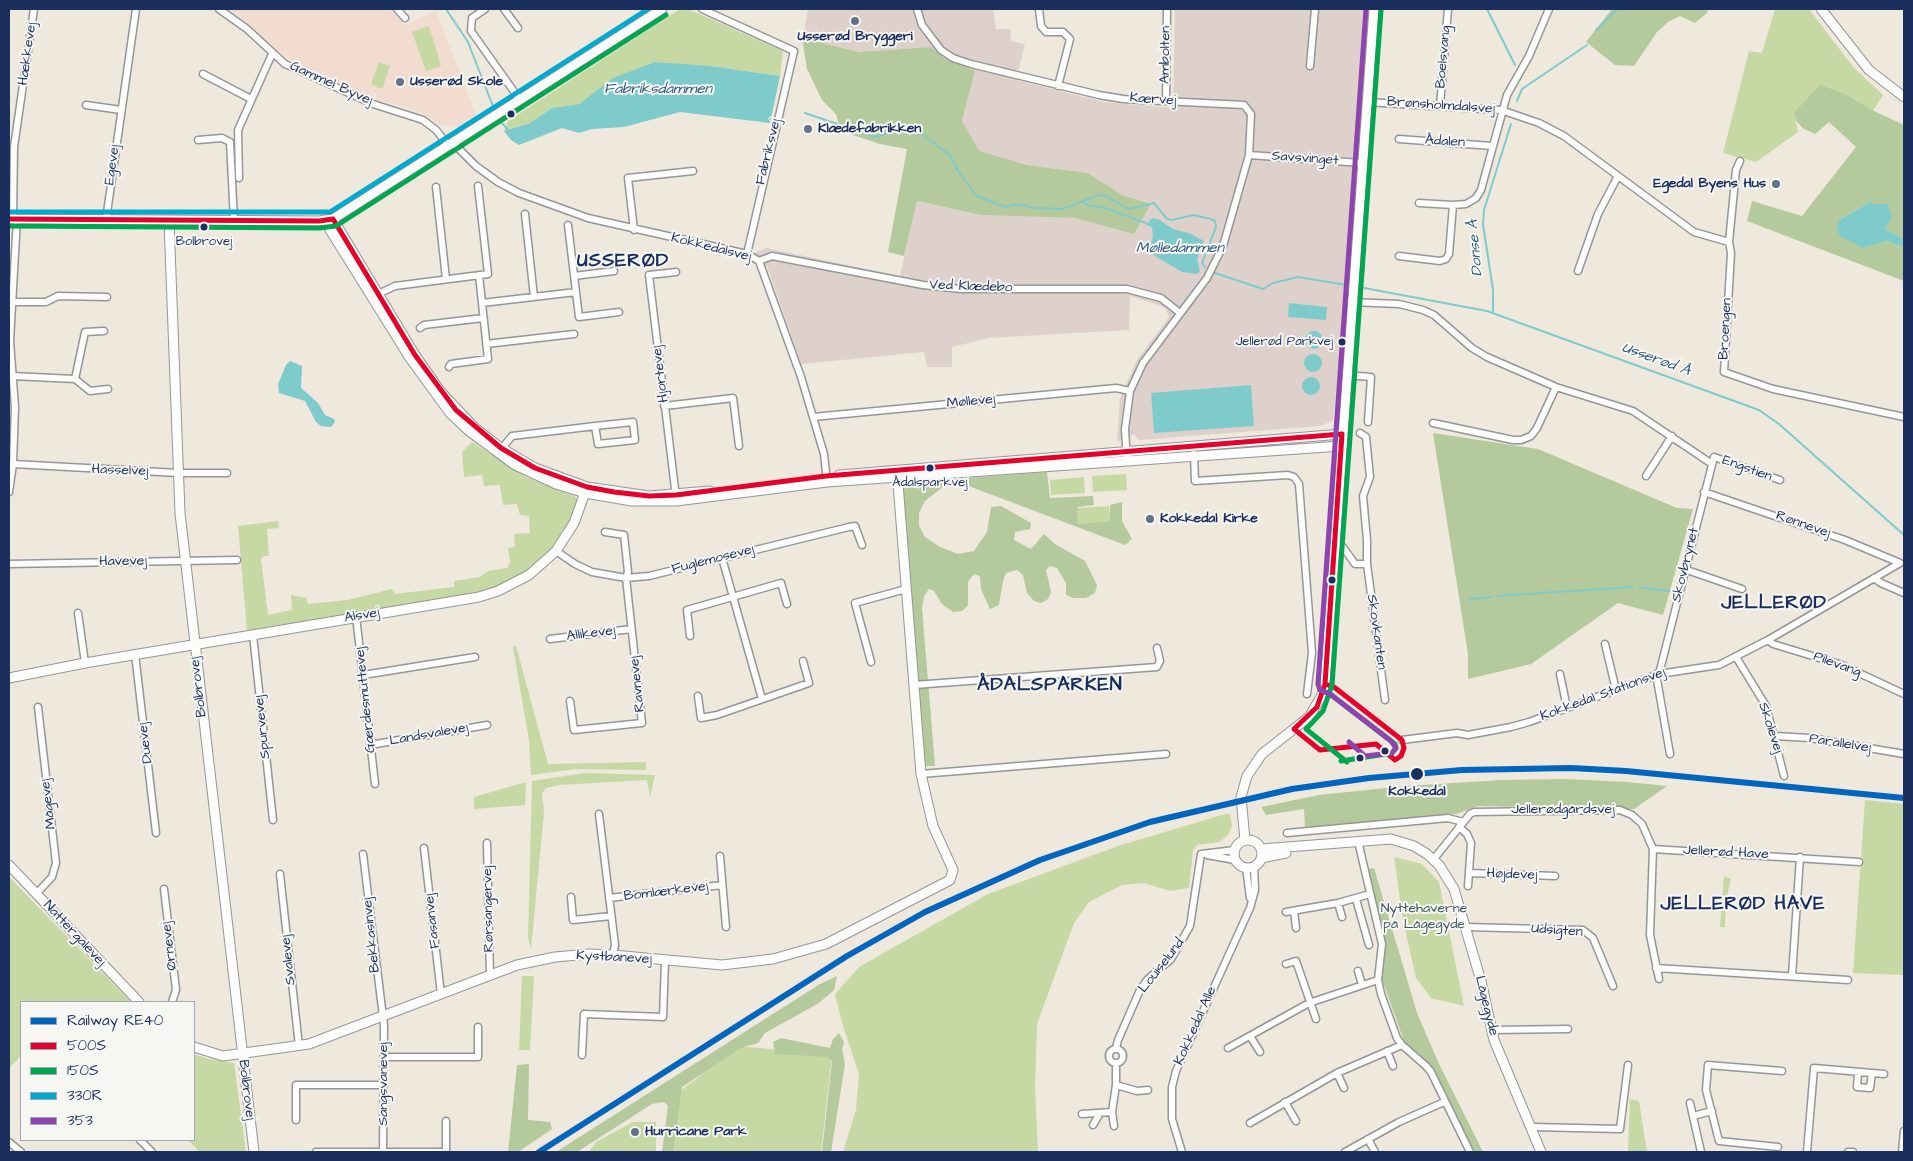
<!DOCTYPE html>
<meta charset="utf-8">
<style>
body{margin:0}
#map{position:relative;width:1913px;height:1161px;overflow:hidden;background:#eee8dd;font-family:"Architects Daughter",sans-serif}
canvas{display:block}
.frame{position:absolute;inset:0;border:10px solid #1b2f5e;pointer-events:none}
.legend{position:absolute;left:20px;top:1001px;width:175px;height:140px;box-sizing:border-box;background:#f6f6f2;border:1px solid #9ea6b7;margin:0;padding:6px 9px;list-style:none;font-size:15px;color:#1b2f5e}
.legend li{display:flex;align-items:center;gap:10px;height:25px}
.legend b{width:25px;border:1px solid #9ea6b7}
</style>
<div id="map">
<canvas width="1913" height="1161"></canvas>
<div class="frame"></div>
<ul class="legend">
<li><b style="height:6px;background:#0065bd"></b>Railway RE40</li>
<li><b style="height:6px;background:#e4002b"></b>500S</li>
<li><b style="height:6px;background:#00a651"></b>150S</li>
<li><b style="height:6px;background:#00a9ce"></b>330R</li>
<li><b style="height:6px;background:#8e44ad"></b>353</li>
</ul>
</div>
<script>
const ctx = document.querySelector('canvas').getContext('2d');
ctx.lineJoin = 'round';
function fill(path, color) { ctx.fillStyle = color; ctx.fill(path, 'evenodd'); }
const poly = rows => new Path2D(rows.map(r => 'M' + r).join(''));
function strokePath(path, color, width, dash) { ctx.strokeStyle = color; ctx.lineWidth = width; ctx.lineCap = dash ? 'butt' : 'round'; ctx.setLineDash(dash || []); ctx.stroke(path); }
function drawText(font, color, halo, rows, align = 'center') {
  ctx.font = font + ' "Architects Daughter",sans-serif'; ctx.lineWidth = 4; ctx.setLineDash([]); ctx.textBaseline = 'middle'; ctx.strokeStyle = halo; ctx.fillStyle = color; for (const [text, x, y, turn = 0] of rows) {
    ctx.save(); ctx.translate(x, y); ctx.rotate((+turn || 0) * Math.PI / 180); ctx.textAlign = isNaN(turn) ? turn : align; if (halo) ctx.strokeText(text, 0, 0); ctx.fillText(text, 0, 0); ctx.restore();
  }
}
fill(poly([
 [230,9,389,9,404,25,436,11,476,115,460,127,441,125,414,109,379,101,293,63]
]), '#f2dccf');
fill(poly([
 [808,9,993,9,996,29,1010,29,1011,41,1025,44,1016,80,1104,102,1173,108,1175,9,1370,9,1348,281,1333,420,1321,426,1139,440,1134,434,1117,442,1120,399,1137,360,1169,317,1166,309,1159,305,1130,296,1129,330,989,338,952,347,952,367,927,367,924,352,801,364,767,266,742,259,766,248,900,276,916,201,980,215,1075,218,1134,233,1151,204,1122,195,1088,173,1027,165,979,152,962,121,975,71,945,59,931,47,859,52,803,38]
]), '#ded1cc');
fill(poly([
 [680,9,688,9,783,51,780,76,710,66,614,78,579,104,552,108,530,123,504,131,508,121],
 [1775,9,1809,9,1854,68,1883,95,1873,111,1845,94,1794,113,1798,132,1756,162,1723,153,1749,51,1762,53],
 [429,26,441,66,426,71,412,32],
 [379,62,390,66,382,89,371,84],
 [472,442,526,477,576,497,578,505,562,535,548,553,531,568,512,581,474,594,247,631,238,526,278,521,279,528,267,529,269,556,263,556,261,560,268,615,292,610,291,595,306,598,308,604,348,600,392,589,395,594,454,587,454,581,480,577,488,571,507,568,510,562,508,548,515,547,514,534,530,533,529,516,520,515,517,504,503,505,500,485,484,486,482,475,464,477,462,452],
 [1126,474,1127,490,1093,492,1092,476],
 [1084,477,1085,493,1051,495,1050,480],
 [1109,506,1111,521,1078,524,1077,508],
 [516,646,548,764,646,762,646,770,576,769,531,775,529,740,513,647],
 [585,773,655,775,650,797,647,780,559,785,546,788,542,793,544,812,531,949,528,938,532,781],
 [526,782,525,805,474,809,474,797],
 [1865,800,1904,804,1904,975,1853,973],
 [1225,814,1230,814,1232,826,1228,835,1219,842,1197,845,1193,850,1189,888,1170,891,1144,883,1122,885,1089,902,1074,923,1037,1024,1035,1088,1038,1152,843,1152,856,1110,859,1074,843,1026,835,994,859,967,988,894,1118,846],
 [1394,857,1422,864,1439,882,1464,1006,1431,998,1416,978,1403,920],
 [1724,876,1731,879,1730,882,1726,901,1725,927,1720,927],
 [9,877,131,1002,21,1002,21,1056,9,1068],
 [522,976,534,976,530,1050,519,1050],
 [739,1046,832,1055,821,1152,673,1152,679,1092],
 [194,1054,209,1059,234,1063,246,1152,200,1152,188,1140,194,1140],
 [1630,1099,1639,1101,1647,1152,1628,1152],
 [633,1122,656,1122,656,1152,589,1152,596,1142]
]), '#c6d8a4');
fill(poly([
 [1612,9,1706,9,1708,12,1695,23,1680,16,1668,22,1657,32,1634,66,1615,65,1586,42],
 [802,38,859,52,931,47,945,59,975,71,962,121,979,151,1027,165,1088,173,1122,195,1151,204,1134,234,1075,218,980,215,917,201,904,256,888,252,907,149,880,144,841,131,836,114,822,100,807,69],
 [1820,85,1845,94,1874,111,1904,125,1904,239,1885,229,1886,225,1871,201,1838,221,1863,248,1887,241,1897,245,1904,245,1904,281,1747,221,1752,201,1802,216,1856,147,1829,122,1815,134,1804,129,1796,121,1794,113],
 [1433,433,1538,449,1677,508,1693,509,1663,615,1618,603,1531,664,1468,679,1468,654],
 [1047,472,1050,498,1093,496,1094,505,1077,507,1078,524,1110,521,1110,505,1122,502,1122,521,1132,539,1125,545,958,482,948,483,925,501,919,513,919,526,925,537,940,547,958,554,974,551,987,532,991,507,1001,506,1031,523,1030,529,1015,532,1014,540,1031,549,1044,534,1055,544,1085,561,1097,585,1095,593,1086,598,1074,598,1066,595,1066,583,1057,568,1050,566,1046,570,1051,592,1048,599,1041,603,1034,601,1027,593,1023,575,1017,570,1006,573,1003,581,999,605,990,609,981,589,980,576,974,574,968,582,968,605,962,611,953,612,942,604,934,591,929,589,924,596,922,608,935,766,925,766,903,486,914,482],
 [1566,779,1627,782,1667,786,1634,809,1478,806,1456,814,1305,827,1304,809,1266,815,1261,807,1319,795,1406,786,1502,780],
 [1374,868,1417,1013,1439,1064,1483,1152,1475,1152,1430,1064,1404,1041,1381,977,1386,948,1367,869],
 [837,976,834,990,819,1003,765,1033,758,1043,741,1048,682,1087,673,1152,662,1152,668,1106,664,1102,652,1104,577,1152,556,1152,820,984],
 [839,1033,844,1042,842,1050,845,1064,831,1152,822,1152,832,1061,828,1057,775,1054,773,1042,781,1038,830,1048,833,1039],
 [529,1064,528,1120,550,1122,552,1129,518,1152,508,1152,517,1065]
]), '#b4c99c');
fill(poly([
 [655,62,710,66,780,76,770,123,680,112,624,127,592,129,579,133,562,128,519,145,511,140,504,131,530,123,552,108,579,104,613,78],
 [1871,201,1874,204,1888,204,1892,218,1885,229,1904,239,1904,245,1897,245,1887,241,1863,248,1840,236,1837,230,1838,221],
 [1152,218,1158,219,1173,229,1189,233,1204,241,1197,259,1200,271,1197,274,1182,272,1153,255,1150,248,1153,236,1152,227,1146,225],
 [1289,303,1327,307,1326,320,1288,317],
 '1305 340a9 9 0 1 1 18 0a9 9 0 1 1-18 0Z',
 '1304 363a9 9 0 1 1 18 0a9 9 0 1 1-18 0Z',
 [290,361,302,366,301,388,318,403,325,415,334,419,335,422,331,427,321,426,316,422,305,401,279,393,278,384,286,365],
 '1302 386a9 9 0 1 1 18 0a9 9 0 1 1-18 0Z',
 [1251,385,1254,426,1154,433,1151,393]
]), '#7fcbcc');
strokePath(poly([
 [446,9,468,42,494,109],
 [1487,9,1515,65],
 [1596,30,1618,9],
 [1517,101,1522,89,1587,45],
 [805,113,875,137,910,126,949,154,960,174,977,196,1005,207,1019,204,1034,208,1062,209,1099,195,1106,196,1129,209,1154,203,1167,219,1172,220,1193,215,1211,219,1215,221,1216,227,1202,263,1205,267],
 [502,123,508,130],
 [1083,202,1088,205,1105,208,1146,223],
 [1215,273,1263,289,1273,283,1298,277,1347,285],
 [1359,287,1487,311,1759,410,1779,424,1904,535],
 [1493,312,1493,290,1483,224,1484,210,1511,124],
 [1639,587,1675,592],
 [1497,596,1632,587],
 [1470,599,1491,597]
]), '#7fcbcc', 2);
const street = poly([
 [219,9,247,29,285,64,373,104,423,120,436,130,449,146],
 [397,9,405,18],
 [485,9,472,18,471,31,520,100],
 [504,9,518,28],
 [702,9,794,51,747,254],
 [917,9,922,25,941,50,953,58,971,64,1099,95,1123,99,1244,105,1251,114,1249,155,1223,246,1207,278,1143,363,1130,391,1125,429,1127,461],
 [1039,9,1041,26,1046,32,1063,32,1070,39,1058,86],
 [1310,66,1315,9],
 [203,74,251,99],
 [1166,101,1167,9],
 [1366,102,1501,110,1539,123,1564,136,1694,232,1729,242],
 [86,105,121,110],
 [1440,106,1448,9],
 [1399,139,1492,146],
 [198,140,222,138,230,142,234,220],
 [453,143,476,166,498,182,519,193,588,218,747,254,759,261,801,377,824,454,827,482],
 [1249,155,1361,163],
 [1740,161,1736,170,1729,242,1731,253,1724,372,1773,389,1904,417],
 [239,178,238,130,272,54],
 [436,187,446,279],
 [1419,203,1453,205,1466,204,1476,198,1481,190,1507,95,1529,56,1549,9],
 [525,214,534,297],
 [13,219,14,147,34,9],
 [106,220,136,9],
 [568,225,579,317,619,312],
 [634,230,628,178,693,171],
 [1399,256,1440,261,1446,259,1449,254,1453,205],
 [759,261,772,256,923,285,961,289,1127,289,1161,298,1180,313],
 [1578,271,1598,214,1618,176],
 [574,276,614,271],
 [376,295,395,286,488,274,478,186],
 [13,302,46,302,58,296,107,297],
 [1351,302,1399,304,1423,310,1434,315,1472,348,1487,357,1556,387,1633,411,1712,464],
 [482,303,576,292],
 [420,328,424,325,483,318],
 [486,344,574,334],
 [449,367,451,364,488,359,479,275],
 [1346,375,1371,377,1368,422],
 [12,376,75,379,85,332,104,331],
 [75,379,90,391,108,389],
 [664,406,733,398,739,446],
 [813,417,1116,388,1130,391],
 [1433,423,1513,440,1521,440,1531,436,1537,428,1556,387],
 [1360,433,1366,437,1370,477,1363,496,1367,540,1367,564,1385,700],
 [499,452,512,436,595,426,598,444,635,440,633,422,595,426],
 [1194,454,1195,481,1288,475,1294,477,1299,484,1312,653,1307,694],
 [13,464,178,473,227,473],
 [1646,476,1672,436],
 [9,492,13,464,15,407,10,341,17,219],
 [1704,492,1845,540,1900,563],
 [676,497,649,275,676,272],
 [1334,544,1343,547,1355,564,1367,564],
 [556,551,575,564,592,572,626,578,649,576,849,527,855,526,862,545],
 [722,558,762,699],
 [9,564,237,560],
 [1684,569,1742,589],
 [1874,578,1881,583,1904,593],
 [78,613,85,663],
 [356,616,375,784],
 [253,635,273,820],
 [690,636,687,610,781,583,787,604],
 [550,639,631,629],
 [1768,640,1773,644,1842,665,1904,694],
 [1605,644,1616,690],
 [135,654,156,833],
 [1736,657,1766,706,1784,776],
 [871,662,855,603,906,589],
 [1560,674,1567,708],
 [1656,674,1670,754],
 [1659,674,1714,457,1780,480],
 [363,675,475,657],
 [914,685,1157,667,1160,661,1157,648],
 [698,696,701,718,717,715,809,683,803,661],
 [570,701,574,730,642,723,626,578,628,572,624,535,605,532],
 [1775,736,1810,738,1904,754],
 [1402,740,1457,733,1468,735,1511,727,1529,722,1659,674,1719,665,1768,640,1900,563],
 [370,745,487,725],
 [921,774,1166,754],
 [599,814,615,945,613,955],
 [1459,827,1467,834,1471,843,1468,886],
 [1287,833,1448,818,1463,822],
 [1358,841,1382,944,1378,980,1381,994,1397,1038,1402,1045,1426,1066,1431,1072,1470,1152],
 [487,843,490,975],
 [424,848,441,994],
 [1653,849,1859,862],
 [363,854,384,1025,383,1152],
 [1207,855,1235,860],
 [720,856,726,927],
 [1433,860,1470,814,1474,812,1620,810,1632,815,1642,824,1653,849,1650,935,1659,979],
 [1246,868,1250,898],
 [1469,873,1555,876],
 [280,874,299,1046],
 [164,889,176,990,172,1002],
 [36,894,52,877,56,863,38,707],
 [571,897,573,920,611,916],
 [609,898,722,885],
 [1356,899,1369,945],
 [1338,903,1342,917],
 [1294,911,1296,928],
 [1286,912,1338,903,1370,894],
 [1465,927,1583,930,1593,938,1613,986],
 [1286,964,1296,961,1316,1019],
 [1656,968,1848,980],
 [1358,971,1362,985],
 [1792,976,1800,857],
 [1491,1030,1568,1029],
 [1250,1036,1260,1052],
 [1116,1048,1118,1040,1140,990,1147,980,1171,959,1190,926,1201,854,1235,850],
 [1228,1048,1309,1003,1378,980],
 '1109 1056a7 7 0 1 1 14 0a7 7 0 1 1-14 0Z',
 [1387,1051,1393,1066],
 [582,1055,584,1014,663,1017,665,961],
 [384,1057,478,1057,478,1027],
 [1858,1072,1857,1087,1870,1088,1872,1073],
 [1337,1073,1344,1088],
 [1116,1085,1137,1091,1148,1090],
 [1285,1102,1296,1121],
 [1690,1103,1701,1152],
 [1112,1112,1114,1126],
 [1082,1114,1112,1112,1116,1085,1116,1063],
 [1693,1116,1712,1111],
 [296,1120,296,1085,384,1085],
 [1250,1123,1337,1073,1402,1045],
 [1093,1125,1100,1113],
 [1532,1127,1620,1129,1628,1065],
 [1368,1139,1375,1152],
 [140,1140,152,1152],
 [9,1142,21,1152],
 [1778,1147,1719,1141,1706,1090,1708,1065,1782,1071],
 [316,1152,446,1152,446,1121],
 [1182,1152,1172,1119,1172,1087,1176,1071,1250,908,1255,890,1254,867],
 [1345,1152,1399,1122,1444,1102],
 [1807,1152,1814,1068,1884,1074],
 [1848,1152,1853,1152],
 [1902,1152,1904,1131]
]);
const secondary = poly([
 [1821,9,1869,70,1904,97],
 [9,219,319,221,333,219,662,9],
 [333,219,415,355,440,391,475,428,501,448,535,468,587,487,649,496,710,491],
 [324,220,410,358,450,413,469,431,515,465,556,484,585,493,632,501,676,501,827,482,1341,446],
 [169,221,180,513,254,1152],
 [839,475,1342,434],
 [9,678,85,663,479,597,498,591,529,575,556,551,574,523,586,490],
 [1245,840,1241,797,1247,776,1262,754,1309,717,1321,697,1325,684,1374,9],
 '1234 854a14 14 0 1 1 28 0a14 14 0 1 1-28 0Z',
 [1261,849,1391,839,1414,846,1427,854,1439,865,1454,889,1481,981,1494,1040,1541,1152],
 [1261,858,1286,853],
 [9,865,139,1002],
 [194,1047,223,1056,309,1044,517,965,555,957,589,954,613,955,722,965,773,959,826,944,950,880,953,870,933,826,921,774,897,471]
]);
strokePath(street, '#959698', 9);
strokePath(secondary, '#959698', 11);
strokePath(street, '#fcfcfa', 6);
strokePath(secondary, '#fcfcfa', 9);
strokePath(poly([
 [9,219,319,221,333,219,415,355,456,410,501,448,535,468,587,487,614,492,649,496,676,495,826,476,1342,434,1325,684],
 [1325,684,1334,687,1402,740,1404,748,1401,756,1395,760,1376,744,1320,750,1294,729,1317,707,1325,684]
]), '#e4002b', 5);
strokePath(poly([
 [9,226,319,228,336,226,666,15],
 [1323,691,1330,694,1395,744,1396,748,1392,753,1341,761],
 [1347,762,1306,729,1323,711,1332,685,1381,10]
]), '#00a651', 5);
strokePath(poly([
 [9,212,330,212,648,9]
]), '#00a9ce', 5);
strokePath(poly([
 [1349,742,1365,756,1392,753,1396,748,1391,741,1330,694,1320,690,1318,684,1366,9]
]), '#8e44ad', 5);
strokePath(poly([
 [539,1152,847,956,925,912,1040,860,1150,822,1292,789,1369,778,1462,770,1571,768,1626,771,1904,798]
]), '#0065bd', 6);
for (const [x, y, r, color] of [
 [855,21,5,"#65708a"],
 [400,82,5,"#65708a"],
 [511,114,4.5,"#1b2f5e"],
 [808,129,5,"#65708a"],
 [1776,184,5,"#65708a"],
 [204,227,4.5,"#1b2f5e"],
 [1342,342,4.5,"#1b2f5e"],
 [930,468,4.5,"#1b2f5e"],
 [1150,519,5,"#65708a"],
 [1332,580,4.5,"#1b2f5e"],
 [1385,751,4.5,"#1b2f5e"],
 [1360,758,4.5,"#1b2f5e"],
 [1417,774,7,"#1b2f5e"],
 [635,1132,5,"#65708a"]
]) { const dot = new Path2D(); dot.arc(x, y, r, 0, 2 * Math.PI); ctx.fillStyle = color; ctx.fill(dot); strokePath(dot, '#f6f6f2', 2); }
drawText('13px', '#1b2f5e', '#f6f6f2', [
 ["Bolbrovej",204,242],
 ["Jellerød Parkvej",1333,342,"right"],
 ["Ådalsparkvej",930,483]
]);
drawText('bold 14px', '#1b2f5e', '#f6f6f2', [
 ["Usserød Bryggeri",855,37,"center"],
 ["Usserød Skole",410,82],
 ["Klædefabrikken",818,129],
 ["Egedal Byens Hus",1766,184,"right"],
 ["Kokkedal Kirke",1160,519],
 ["Hurricane Park",645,1132]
], 'left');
drawText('14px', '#1b2f5e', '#f6f6f2', [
 ["Hækkevej",28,54,-82],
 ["Ambolten",1166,55,-89],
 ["Boelsvang",1444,57,-85],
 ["Gammel Byvej",331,84,24],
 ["Kærvej",1153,100,4],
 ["Brønsholmdalsvej",1441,106,4],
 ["Ådalen",1445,142,4],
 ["Fabriksvej",769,152,-76],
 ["Savsvinget",1305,159,4],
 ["Egevej",113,165,-82],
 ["Kokkedalsvej",711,248,14],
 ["Ved Klædebo",971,287,2],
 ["Broengen",1726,329,-87],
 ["Hjortevej",661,374,-97],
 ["Møllevej",971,402,-5],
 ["Engstien",1747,469,20],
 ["Hasselvej",120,471,2],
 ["Rønnevej",1803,525,19],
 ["Fuglemosevej",713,560,-14],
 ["Havevej",123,562,-1],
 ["Skovbrynet",1686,565,-76],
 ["Alsvej",362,616,-9],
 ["Skovkanten",1376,632,82],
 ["Allikevej",591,634,-7],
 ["Pilevang",1837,665,20],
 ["Ravnevej",638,684,-96],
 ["Bolbrovej",199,687,-97],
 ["Kokkedal Stationsvej",1603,695,-20],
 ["Gærdesmuttevej",366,700,-96],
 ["Spurvevej",263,727,-96],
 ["Skolevej",1770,728,72],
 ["Landsvalevej",429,735,-10],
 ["Duevej",146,743,-97],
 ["Parallelvej",1840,744,9],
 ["Mågevej",49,804,-97],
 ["Jellerødgårdsvej",1563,810],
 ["Jellerød Have",1726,853,3],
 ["Højdevej",1512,875,2],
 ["Bomlærkevej",666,892,-7],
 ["Rørsangervej",489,909,-91],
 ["Fasanvej",433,921,-96],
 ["Udsigten",1557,931,4],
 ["Nattergalevej",74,934,47],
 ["Bekkasinvej",372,935,-96],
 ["Ørnevej",170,946,-97],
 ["Kystbanevej",614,958,3],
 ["Svalevej",289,960,-96],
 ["Louiselund",1162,966,-52],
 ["Lågegyde",1486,1006,76],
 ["Kokkedal Alle",1196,1026,-66],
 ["Sangsvanevej",384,1084,-90],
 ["Bolbrovej",246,1090,83]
]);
drawText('bold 14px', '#1b2f5e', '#f6f6f2', [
 ["Kokkedal",1417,792]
]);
drawText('14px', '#3e5664', '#f6f6f2', [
 ["Nyttehaverne",1424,909],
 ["på Lågegyde",1424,925]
]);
drawText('italic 15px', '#2b5a7d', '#f6f6f2', [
 ["Fabriksdammen",658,90],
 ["Donse Å",1476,248,-95],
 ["Mølledammen",1180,249],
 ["Usserød Å",1656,360,20]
]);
ctx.letterSpacing = '1px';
drawText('bold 19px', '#1b2f5e', '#f6f6f2', [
 ["USSERØD",623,262],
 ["JELLERØD",1774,604],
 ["ÅDALSPARKEN",1050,686],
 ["JELLERØD HAVE",1743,905]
]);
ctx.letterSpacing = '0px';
</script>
